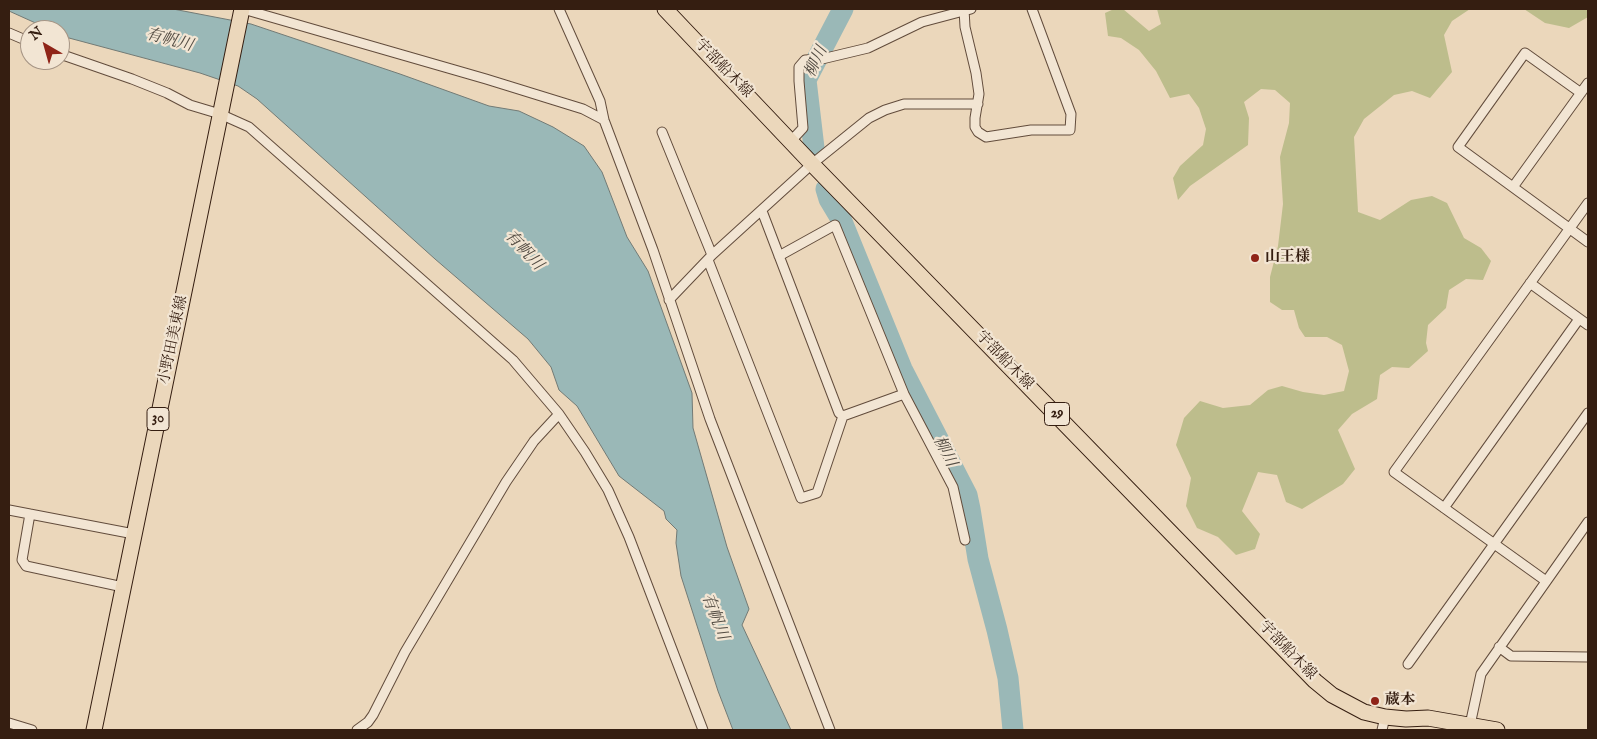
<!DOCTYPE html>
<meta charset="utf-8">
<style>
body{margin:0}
#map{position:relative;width:1597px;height:739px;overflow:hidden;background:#ebd7bb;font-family:"IM FELL English",serif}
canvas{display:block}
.frame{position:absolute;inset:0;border:10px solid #351e11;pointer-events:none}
.north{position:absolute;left:20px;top:20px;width:50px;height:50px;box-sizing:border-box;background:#f2e5d3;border:1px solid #a69585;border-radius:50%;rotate:322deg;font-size:14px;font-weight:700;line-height:20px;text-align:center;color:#351e11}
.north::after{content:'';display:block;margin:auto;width:18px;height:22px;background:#8f2418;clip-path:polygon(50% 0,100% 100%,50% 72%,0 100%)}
</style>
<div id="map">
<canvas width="1597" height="739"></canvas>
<div class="frame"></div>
<div class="north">N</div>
</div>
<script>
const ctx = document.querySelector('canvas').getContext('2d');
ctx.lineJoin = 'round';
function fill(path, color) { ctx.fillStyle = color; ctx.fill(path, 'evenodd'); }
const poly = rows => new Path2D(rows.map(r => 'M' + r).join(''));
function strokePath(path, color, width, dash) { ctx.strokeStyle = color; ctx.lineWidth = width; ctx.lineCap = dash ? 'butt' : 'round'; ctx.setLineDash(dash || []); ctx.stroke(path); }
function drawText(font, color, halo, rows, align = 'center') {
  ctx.font = font + ' "IM FELL English","Noto Serif JP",serif'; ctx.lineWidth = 4.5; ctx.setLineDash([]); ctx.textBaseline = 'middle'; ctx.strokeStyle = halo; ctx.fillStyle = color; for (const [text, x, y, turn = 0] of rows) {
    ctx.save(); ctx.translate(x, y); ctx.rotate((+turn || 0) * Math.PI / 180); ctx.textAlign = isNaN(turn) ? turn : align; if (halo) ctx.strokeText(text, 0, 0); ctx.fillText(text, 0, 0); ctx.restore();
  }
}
fill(poly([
 [1114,9,1123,9,1149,31,1161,24,1157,9,1470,9,1452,21,1444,35,1452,72,1430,98,1412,91,1394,95,1364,119,1354,137,1358,212,1380,220,1411,200,1432,196,1447,203,1464,238,1481,248,1491,261,1483,280,1466,279,1449,290,1446,308,1428,325,1426,343,1428,351,1409,368,1392,367,1380,375,1377,399,1352,414,1338,430,1355,469,1343,484,1302,509,1286,502,1277,475,1258,472,1242,511,1260,534,1255,549,1236,555,1218,537,1197,528,1186,506,1191,478,1176,445,1184,418,1200,401,1223,408,1250,405,1268,390,1282,386,1303,392,1324,395,1344,391,1349,371,1342,345,1327,337,1305,337,1299,328,1294,310,1282,310,1270,302,1270,277,1278,246,1283,204,1280,157,1289,123,1290,103,1275,90,1261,89,1244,102,1249,118,1248,145,1190,186,1178,200,1173,178,1180,166,1203,145,1206,129,1199,108,1189,94,1170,98,1156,71,1139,50,1121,38,1108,36,1105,13],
 [1524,9,1588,9,1588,17,1569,28,1545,23]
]), '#bdbd8c');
const water = poly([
 [9,9,173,9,251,24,400,74,489,106,519,111,553,127,584,146,602,172,627,237,648,271,692,393,693,428,727,547,749,609,742,625,791,730,733,730,718,691,681,576,676,543,677,530,666,519,664,511,619,476,577,406,559,390,551,367,528,339,435,259,257,99,238,86,200,73,69,38,60,34,60,30,51,30,9,11,9,9]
]);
fill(water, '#9ab8b7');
strokePath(water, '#727a75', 1);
strokePath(poly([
 [814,148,806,80,843,9],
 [826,189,829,199,841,219,902,369,967,495,970,509,978,559,997,630,1008,678,1013,730]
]), '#9ab8b7', 21);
const street = poly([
 [243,9,486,79,583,109,604,120],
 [559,9,600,101,604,120,653,250,710,419,830,730],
 [964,9,965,27,976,73,979,94,975,118,975,127,978,132,986,137,1031,130,1070,130,1071,114,1032,9],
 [9,33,30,42],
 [60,54,132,79,167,93,190,105,220,114,249,127,513,360,559,414,585,452,608,490,629,537,703,730],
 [1581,93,1525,53,1458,147,1588,242],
 [662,132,712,255],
 [791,141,803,128,799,81,799,67,805,60,822,59,868,48,922,22,971,9],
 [1513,187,1588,83],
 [762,211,839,413,843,416,904,394],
 [779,256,835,225,904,394,953,487,965,540],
 [708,260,801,498,817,493,843,416],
 [1530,283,1588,325],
 [669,300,712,255,812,164,869,118,885,110,904,104,978,104],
 [1444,508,1579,319],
 [9,510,134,534],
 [30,514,22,560,26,566,123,587],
 [1546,581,1394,472,1588,203],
 [1499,647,1511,656,1588,657],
 [1408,664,1588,413],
 [9,723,32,730],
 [1470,725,1481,674,1588,522],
 [357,730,368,722,373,715,405,652,506,482,534,441,559,414],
 [1382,730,1385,717]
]);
const primary = poly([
 [665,9,812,164,1315,681,1332,695,1364,712,1385,717,1406,719,1428,718,1497,730],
 [94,730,242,9]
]);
strokePath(street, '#624c3c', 11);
strokePath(primary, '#351e11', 17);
strokePath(street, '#f2e5d3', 9);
strokePath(primary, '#ebd7bb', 15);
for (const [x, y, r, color] of [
 [1255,258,5,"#8f2418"],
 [1375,701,5,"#8f2418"]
]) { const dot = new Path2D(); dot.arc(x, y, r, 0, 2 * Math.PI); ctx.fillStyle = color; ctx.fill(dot); strokePath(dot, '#f2e5d3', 2); }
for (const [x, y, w] of [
 [1057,414,25],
 [158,419,22]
]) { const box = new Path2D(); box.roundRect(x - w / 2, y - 11.5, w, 23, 4); ctx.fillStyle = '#f2e5d3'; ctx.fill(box); strokePath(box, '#351e11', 1); }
drawText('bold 14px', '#351e11', null, [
 ["29",1057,414],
 ["30",158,419]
]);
drawText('15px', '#351e11', '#f2e5d3', [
 ["宇部船木線",723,69,46],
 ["小野田美東線",174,340,-78],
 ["宇部船木線",1004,361,46],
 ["宇部船木線",1287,651,46]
]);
drawText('bold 15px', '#351e11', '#f2e5d3', [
 ["山王様",1265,258],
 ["蔵本",1385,701]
], 'left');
drawText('italic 16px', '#534c43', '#f2e5d3', [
 ["有帆川",169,41,15],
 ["柳川",817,62,-65],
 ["有帆川",523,251,47],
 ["柳川",944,452,63],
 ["有帆川",714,617,69]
]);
</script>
